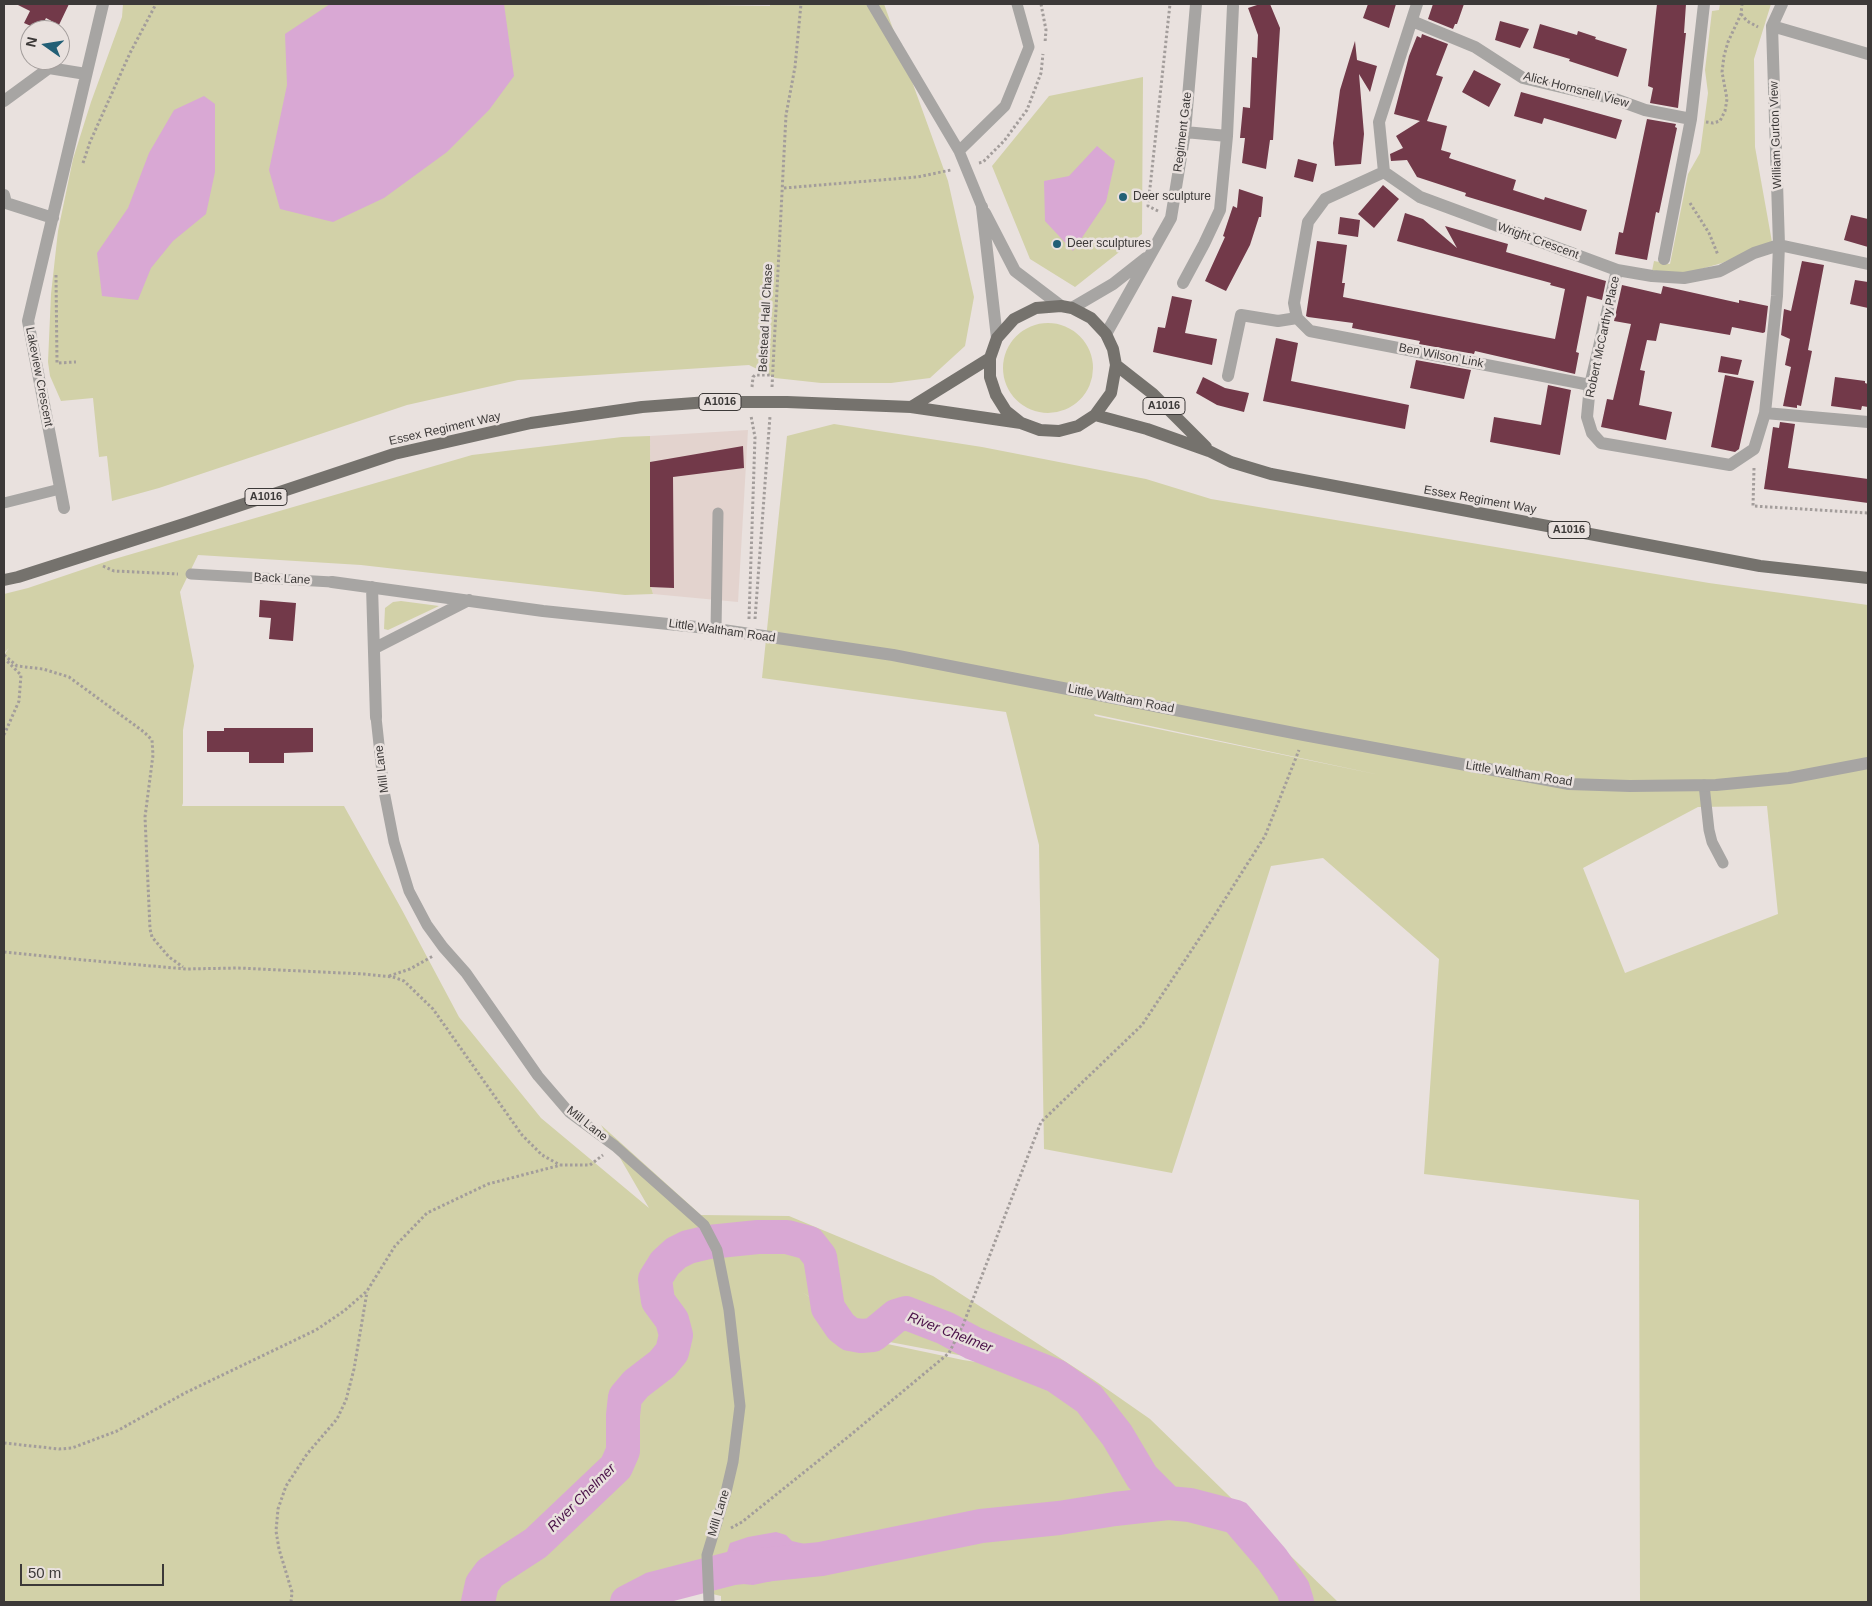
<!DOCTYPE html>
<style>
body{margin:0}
#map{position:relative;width:1872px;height:1606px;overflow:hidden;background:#e9e1de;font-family:Arial,sans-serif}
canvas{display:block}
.frame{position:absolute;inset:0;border:5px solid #3c3938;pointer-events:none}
.north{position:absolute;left:20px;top:20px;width:50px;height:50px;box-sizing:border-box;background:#e9e1de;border:1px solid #a49e9c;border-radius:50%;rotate:283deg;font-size:14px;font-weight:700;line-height:20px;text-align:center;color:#3c3938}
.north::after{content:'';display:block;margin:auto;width:18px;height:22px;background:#225f76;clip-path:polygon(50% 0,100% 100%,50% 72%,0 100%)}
.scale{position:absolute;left:20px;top:1564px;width:144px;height:22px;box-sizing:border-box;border:2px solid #3c3938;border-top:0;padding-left:6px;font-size:15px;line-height:18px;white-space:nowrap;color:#3c3938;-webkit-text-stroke:4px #e9e1de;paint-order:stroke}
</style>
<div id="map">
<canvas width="1872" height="1606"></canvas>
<div class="frame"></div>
<div class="north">N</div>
<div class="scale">50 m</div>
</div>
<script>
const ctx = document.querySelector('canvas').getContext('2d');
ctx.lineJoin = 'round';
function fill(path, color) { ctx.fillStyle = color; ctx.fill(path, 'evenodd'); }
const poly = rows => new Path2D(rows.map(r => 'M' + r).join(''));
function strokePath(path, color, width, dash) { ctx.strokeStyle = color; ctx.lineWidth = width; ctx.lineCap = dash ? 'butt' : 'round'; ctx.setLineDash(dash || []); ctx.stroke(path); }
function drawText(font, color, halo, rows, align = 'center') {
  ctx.font = font + ' Arial,sans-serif'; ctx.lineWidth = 5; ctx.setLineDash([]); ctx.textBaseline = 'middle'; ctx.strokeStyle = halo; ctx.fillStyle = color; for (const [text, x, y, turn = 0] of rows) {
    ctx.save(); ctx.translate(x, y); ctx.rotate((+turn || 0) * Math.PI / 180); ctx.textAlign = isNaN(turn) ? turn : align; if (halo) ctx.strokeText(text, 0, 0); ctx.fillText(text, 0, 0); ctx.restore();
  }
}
fill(poly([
 [748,430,738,602,653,594,651,587,650,436]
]), '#e3d3ce');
fill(poly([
 [123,4,702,4,702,5,770,6,770,4,884,4,948,181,974,297,965,346,930,378,891,383,821,383,775,378,749,365,518,380,407,405,159,488,112,501,107,456,99,457,93,398,61,401,50,376,48,362,51,294,58,231,73,159,91,102,122,17],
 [1720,4,1771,4,1754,59,1755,147,1772,242,1722,263,1687,273,1652,271,1654,261,1670,264,1688,174,1700,153,1708,93,1705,70,1712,11,1719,10],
 [1143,77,1142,234,1075,287,1030,259,992,166,1049,96],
 '1003 368a45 45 0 1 1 90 0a45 45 0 1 1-90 0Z',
 [834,424,982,447,1146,479,1211,499,1709,583,1868,605,1868,1602,1640,1602,1639,1200,1424,1174,1439,959,1323,858,1271,866,1172,1173,1044,1149,1039,845,1006,712,762,678,787,436],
 [1094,714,1380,775,1095,716],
 [1767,806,1778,914,1625,973,1583,868,1698,807],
 [650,436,651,587,653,594,625,595,361,565,198,555,180,592,194,666,183,730,183,803,182,806,344,806,402,910,459,1017,541,1118,649,1208,601,1125,701,1215,789,1216,933,1276,1094,1380,1150,1419,1338,1602,721,1602,721,1596,691,1589,670,1602,4,1602,4,655,9,648,4,653,4,594,28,588,111,560,472,455,622,437],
 [802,1292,879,1340,1059,1374,963,1360,878,1342],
 [401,601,439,606,388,630,384,629,385,608,393,602]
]), '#d2d1a8');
fill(poly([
 [330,4,504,4,514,76,489,110,447,152,384,198,333,222,280,209,269,170,287,85,285,34],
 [204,96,215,104,215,172,206,214,173,241,151,268,138,300,102,296,97,253,128,208,149,153,174,110],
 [1097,146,1115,161,1106,202,1073,251,1045,221,1044,181,1069,176],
 [776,1532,786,1535,792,1541,813,1546,820,1565,793,1568,772,1581,753,1585,733,1583,728,1569,726,1556,730,1543,748,1537]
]), '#d9a8d4');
strokePath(poly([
 [478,1602,482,1584,490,1573,536,1543,616,1467,623,1451,623,1415,625,1397,636,1384,662,1364,672,1352,676,1335,672,1320,658,1301,655,1279,665,1263,676,1253,688,1247,709,1242,758,1237,787,1237,809,1243,820,1257,828,1308,841,1327,850,1334,861,1336,873,1335,896,1316,906,1313,945,1328,973,1343,1056,1376,1089,1399,1117,1435,1142,1477,1168,1503],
 [627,1602,652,1589,733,1568,821,1559,981,1526,1059,1518,1115,1509,1168,1503,1190,1505,1236,1517,1272,1559,1293,1589,1297,1602]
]), '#d9a8d4', 34);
fill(poly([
 [16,4,69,4,59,25,46,18,40,30,24,23,30,11],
 [1260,4,1270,4,1280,28,1273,140,1270,140,1266,169,1242,163,1245,138,1240,138,1243,107,1250,108,1252,57,1257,58,1258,35,1248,8],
 [1368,4,1396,4,1389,28,1363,18],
 [1433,4,1464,4,1457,24,1455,24,1453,29,1428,19],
 [1657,4,1686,4,1684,33,1686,33,1678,108,1650,103,1653,88,1648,86],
 [1500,21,1529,29,1520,48,1495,40],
 [1540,24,1577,35,1578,31,1596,37,1595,39,1627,49,1618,77,1569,61,1570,59,1533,48],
 [1422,34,1448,44,1436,75,1443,77,1427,121,1447,126,1441,150,1451,153,1449,158,1516,180,1513,190,1544,200,1545,197,1587,210,1581,231,1465,196,1466,193,1417,177,1407,160,1391,161,1390,154,1403,148,1396,136,1420,121,1394,114,1409,56,1417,36,1421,38],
 [1355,41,1357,60,1377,66,1370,92,1359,74,1364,134,1361,164,1335,166,1333,143,1340,90],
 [1474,70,1501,84,1489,107,1462,92],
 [1521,92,1622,120,1616,139,1544,118,1542,124,1514,116],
 [1647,119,1676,124,1675,127,1677,128,1659,213,1656,212,1647,260,1615,254,1619,232,1623,233],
 [1298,159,1317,164,1313,182,1294,177],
 [1383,185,1399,199,1374,228,1358,214],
 [1239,189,1263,197,1261,217,1259,217,1250,245,1226,291,1205,281,1225,237,1223,236,1233,206,1237,208],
 [1405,213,1423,219,1457,248,1445,226,1508,244,1506,252,1606,281,1602,300,1587,296,1576,352,1579,353,1575,374,1475,351,1474,354,1419,344,1420,341,1352,328,1353,323,1308,317,1306,316,1317,241,1347,245,1342,283,1345,283,1343,297,1555,339,1565,289,1550,285,1551,283,1397,241],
 [1851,215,1868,219,1868,247,1844,240],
 [1340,217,1360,220,1358,237,1338,234],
 [1802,261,1824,265,1808,350,1812,351,1801,406,1797,405,1797,408,1783,406,1791,367,1785,365,1790,339,1781,335,1784,309,1791,311],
 [1855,280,1868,282,1868,308,1850,304],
 [1622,285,1661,294,1663,286,1739,303,1739,300,1768,306,1765,332,1763,333,1732,327,1730,335,1660,323,1656,341,1647,340,1640,370,1645,371,1639,405,1672,412,1666,440,1601,427,1607,399,1613,400,1631,324,1614,321],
 [1172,296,1192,300,1185,333,1217,339,1212,365,1153,352,1158,327,1165,328],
 [1276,338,1298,343,1291,381,1409,405,1405,429,1263,401],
 [1721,356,1742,360,1738,375,1718,372],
 [1416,360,1471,370,1464,399,1410,388],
 [1725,375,1754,381,1739,449,1735,452,1711,447],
 [1203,377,1225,388,1249,393,1244,412,1217,405,1196,393],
 [1835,377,1865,381,1865,383,1868,384,1868,407,1862,406,1861,410,1831,406],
 [1548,385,1571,390,1560,455,1490,442,1494,417,1541,425],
 [1780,422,1795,424,1788,468,1868,479,1868,503,1764,489,1773,427,1779,428],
 [743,446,744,468,673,477,674,588,650,587,650,462],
 [260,600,296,603,293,641,269,639,271,618,259,617],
 [224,728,313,728,313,752,284,753,284,763,249,763,249,752,207,752,207,731,224,731]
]), '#723949');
strokePath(poly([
 [1041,4,1046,30,1045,43],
 [1741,14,1747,21,1758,27],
 [1706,122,1713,123,1720,121,1725,111,1727,99,1722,72,1724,56,1728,42,1741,14,1742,4],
 [83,163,90,142,130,53,156,4],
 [979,163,983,162,1004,141,1027,110,1041,73,1043,54],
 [784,188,917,177,951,170],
 [1690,203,1709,233,1718,255],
 [1158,211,1148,206,1170,4],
 [56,275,57,363,76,362],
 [752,387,753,377,755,375,772,375],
 [772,387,786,115,795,67,801,4],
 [1754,468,1753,506,1868,513],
 [103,566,114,571,178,574],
 [749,619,755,437,751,416],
 [755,619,770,416],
 [4,655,17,666,43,669,69,677,144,732,152,740,153,755,145,817,150,929,152,937,169,957,183,967],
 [4,735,19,701,21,675,6,660],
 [4,952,73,959,186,969,238,968,364,974,393,977,404,981,433,1009,522,1135,542,1155,560,1165],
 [389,976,410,969,433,956],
 [4,1443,59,1449,72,1448,117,1431,185,1393,316,1330,344,1311,367,1291,395,1246,427,1213,488,1184,561,1165,590,1165,603,1155],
 [731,1528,742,1522,848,1437,949,1353,963,1325,1041,1122,1142,1025,1213,918,1265,836,1299,750],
 [291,1602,292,1592,279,1549,276,1531,278,1509,286,1486,307,1454,337,1419,346,1400,354,1369,367,1292]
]), '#a39d9b', 3, [2.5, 2.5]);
strokePath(poly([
 [872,4,959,151,982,207],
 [959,151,1005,106,1029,47,1017,4],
 [4,503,60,489],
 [191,574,332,582],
 [716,629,718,513],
 [376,717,384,791,394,842,409,891,427,925,443,947,466,973,538,1076,569,1112,615,1146,704,1225,717,1250,729,1310,740,1406,733,1462,726,1492,707,1555,709,1602],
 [1704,785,1709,830,1712,842,1723,863]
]), '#a7a5a3', 11);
strokePath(poly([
 [1417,4,1379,122,1384,172,1420,197,1617,270,1652,276,1684,278,1720,271,1754,253,1779,245,1868,264],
 [1412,21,1475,47,1523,78,1582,92,1612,98,1645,110,1691,119],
 [1772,26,1868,54],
 [4,101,49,68,86,74],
 [1185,132,1227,136],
 [1384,172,1325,199,1308,222,1294,303,1297,318,1310,331,1590,385],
 [4,195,6,203,53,218],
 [982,207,997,338],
 [985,213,1015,271,1061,306],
 [1664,259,1691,119,1704,4],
 [1617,270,1590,385,1587,417,1592,433,1601,443,1730,465,1754,449,1765,413,1777,296,1779,245,1772,26,1782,4],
 [1183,283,1204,244,1220,210,1227,136,1233,6],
 [1072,308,1113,284,1146,258],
 [1106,334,1171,218,1185,132,1196,4],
 [1228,376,1241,315,1278,321,1297,318],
 [1765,413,1868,422],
 [64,508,28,321,103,4],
 [332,582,543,611,716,629,893,655,1304,735,1569,784,1630,786,1716,785,1789,778,1868,763],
 [372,587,376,717],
 [375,648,469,600]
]), '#a7a5a3', 12);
strokePath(poly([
 [1116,365,1153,394,1206,447],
 [911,407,990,358],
 [1095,415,1147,429,1209,451,1231,462,1271,474,1760,566,1868,578],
 [4,580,18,577,187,523,394,454,531,423,642,407,708,402,787,402,911,407,1021,423,1040,430,1059,431,1078,426,1095,415,1111,393,1116,365,1113,349,1106,334,1091,318,1072,308,1061,306,1036,308,1014,319,997,338,990,358,990,377,996,395,1006,411,1021,423]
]), '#75726d', 12);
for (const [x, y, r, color] of [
 [1123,197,5,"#225f76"],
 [1057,244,5,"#225f76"]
]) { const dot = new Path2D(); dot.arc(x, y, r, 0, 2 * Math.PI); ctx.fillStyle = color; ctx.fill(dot); strokePath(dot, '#e9e1de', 2); }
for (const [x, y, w] of [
 [720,402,42],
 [1164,406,42],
 [266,497,42],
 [1569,530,42]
]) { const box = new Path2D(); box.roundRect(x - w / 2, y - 8.5, w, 17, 4); ctx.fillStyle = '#e9e1de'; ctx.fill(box); strokePath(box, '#3c3938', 1); }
drawText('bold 11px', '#3c3938', null, [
 ["A1016",720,402],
 ["A1016",1164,406],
 ["A1016",266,497],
 ["A1016",1569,530]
]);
drawText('12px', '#3c3938', '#e9e1de', [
 ["Alick Hornsnell View",1576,90,15],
 ["Regiment Gate",1183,132,-83],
 ["William Gurton View",1776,135,-92],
 ["Wright Crescent",1538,241,20],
 ["Belstead Hall Chase",766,318,-87],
 ["Robert McCarthy Place",1603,337,-78],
 ["Ben Wilson Link",1441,356,11],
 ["Lakeview Crescent",39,377,79],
 ["Essex Regiment Way",445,429,-13],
 ["Essex Regiment Way",1480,500,10],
 ["Back Lane",282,579,3],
 ["Little Waltham Road",722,631,8],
 ["Little Waltham Road",1121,699,11],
 ["Mill Lane",382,769,-97],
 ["Little Waltham Road",1519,774,9],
 ["Mill Lane",587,1124,38],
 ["Mill Lane",719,1513,-73]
]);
drawText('12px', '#3c3938', '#e9e1de', [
 ["Deer sculpture",1133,197],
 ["Deer sculptures",1067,244]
], 'left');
drawText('italic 14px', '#4a1148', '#e9e1de', [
 ["River Chelmer",950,1333,21],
 ["River Chelmer",582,1498,-45]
]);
</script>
